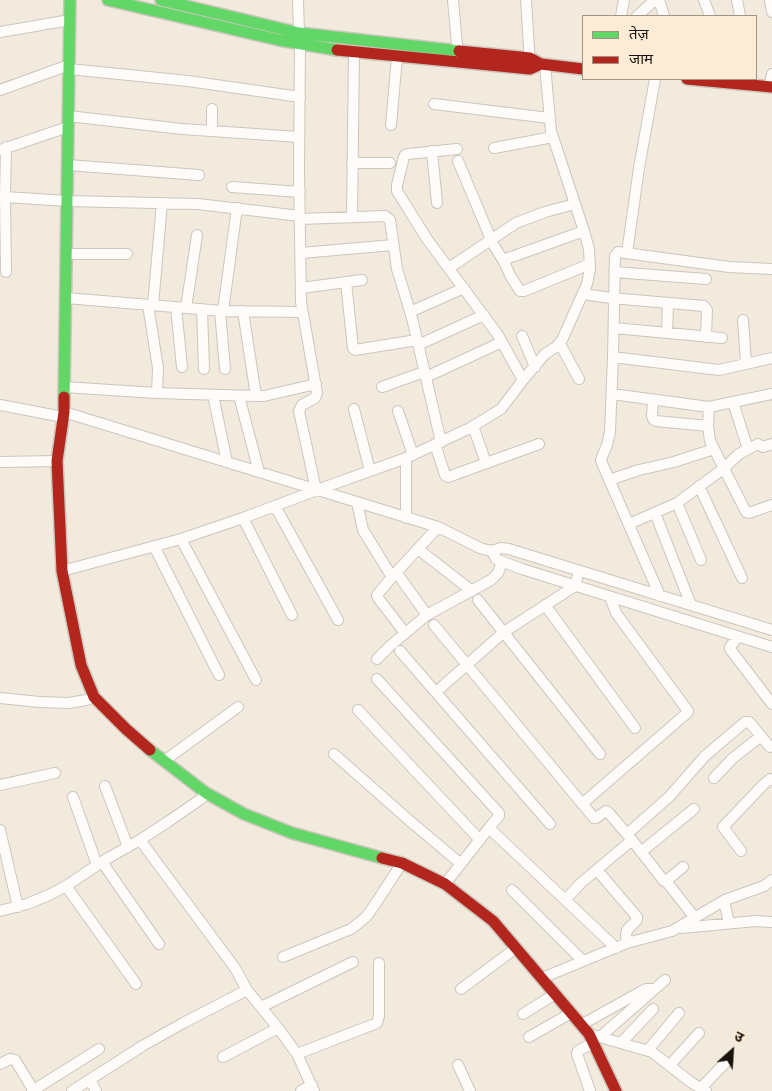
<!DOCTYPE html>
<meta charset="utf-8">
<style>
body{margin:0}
#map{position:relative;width:772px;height:1091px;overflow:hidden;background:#f3eade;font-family:Signika,"Noto Sans Devanagari",sans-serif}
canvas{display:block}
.legend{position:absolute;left:582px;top:15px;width:175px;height:65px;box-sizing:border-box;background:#fcebd5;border:1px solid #a19484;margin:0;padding:6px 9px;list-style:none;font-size:15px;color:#18120b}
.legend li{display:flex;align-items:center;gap:10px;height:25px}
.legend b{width:25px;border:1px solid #a19484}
.north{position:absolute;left:707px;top:1026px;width:50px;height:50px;-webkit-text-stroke:4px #fcebd5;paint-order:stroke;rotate:26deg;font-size:14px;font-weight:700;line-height:20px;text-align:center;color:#18120b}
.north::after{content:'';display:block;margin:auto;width:18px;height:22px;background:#18120b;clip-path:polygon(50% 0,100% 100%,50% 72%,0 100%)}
</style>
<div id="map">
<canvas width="772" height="1091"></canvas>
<ul class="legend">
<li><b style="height:6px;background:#63d668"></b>तेज़</li>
<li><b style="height:6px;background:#b3261e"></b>जाम</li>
</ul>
<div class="north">उ</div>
</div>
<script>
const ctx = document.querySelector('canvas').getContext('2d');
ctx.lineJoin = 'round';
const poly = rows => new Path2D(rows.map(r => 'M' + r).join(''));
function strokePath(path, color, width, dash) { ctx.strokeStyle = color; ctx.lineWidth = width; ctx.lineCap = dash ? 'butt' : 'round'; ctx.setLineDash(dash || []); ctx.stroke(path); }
const street = poly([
 [298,0,299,33],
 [453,0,458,56],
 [526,0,530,64],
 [659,0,664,16],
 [704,0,710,16],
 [737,0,740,16],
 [770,0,772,12],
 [621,16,624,0],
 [637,16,655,0],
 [0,32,70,20],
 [300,44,299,170,301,302,317,393,315,398,302,405,299,411,316,490],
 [69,69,188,81,300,97],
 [769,87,772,74],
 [0,90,69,65],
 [434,104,549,118],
 [212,109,212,131],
 [68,116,182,129,299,137],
 [391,125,397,57],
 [6,147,5,197,6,272],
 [494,148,553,137],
 [457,149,408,154,405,155,404,157,397,185,397,191,427,239,498,335,523,380],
 [0,150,68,127],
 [432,151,437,203],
 [458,161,493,244,504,262,511,277,520,291,524,291,590,264],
 [352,163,390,163],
 [68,165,199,175],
 [232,187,300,192],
 [5,197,67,201,198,204,300,216],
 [352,217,354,52],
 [300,219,385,216,390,220,397,269,412,318,441,442],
 [301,253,393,245],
 [627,253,639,168,655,79],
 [66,254,127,254],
 [503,260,584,231],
 [449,268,516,223,545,212,575,204],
 [614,272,706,279],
 [346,282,353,348,355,350,417,340],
 [301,288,362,280],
 [583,294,611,298,704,306,707,310,706,337],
 [66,298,223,311,302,312],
 [148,305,158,368,157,393],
 [153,305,162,203],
 [176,307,182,367],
 [186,308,197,235],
 [202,309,204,369],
 [220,311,225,369],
 [223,311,237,208],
 [243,311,256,396],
 [410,312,464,288],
 [743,320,746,364],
 [614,328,722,338],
 [667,333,668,303],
 [522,336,535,367],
 [560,344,579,379],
 [418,345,484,315],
 [613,357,719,370,772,358],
 [426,377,502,342],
 [64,387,157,393,256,396,264,396,316,384],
 [382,387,424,372],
 [612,394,709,407,772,394],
 [213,395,227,462],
 [239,396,259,472],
 [653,400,652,416,653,419,656,421,708,426],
 [733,402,747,446,750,448,758,444,763,447,772,444],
 [0,405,63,417],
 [709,407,708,426,710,441,746,512,749,513,772,505],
 [354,409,370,471],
 [398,411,413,455],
 [64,412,438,527,480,548,487,550,492,551,501,548,509,549,772,630],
 [473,426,486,463],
 [435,444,445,475,448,477,539,444],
 [0,462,57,461],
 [609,480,639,470,674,462,714,449],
 [699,486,742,578],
 [357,502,363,530,392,577],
 [677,503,701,560],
 [275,506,338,620],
 [655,513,691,605],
 [243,518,292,615],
 [406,518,406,458],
 [629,524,677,503,723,469,739,454,750,448],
 [181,539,256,680],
 [154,546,219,675],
 [418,549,472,591],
 [492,551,496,559,498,560,522,569,772,647],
 [62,571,181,539,243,518,317,490,406,458,470,428,501,409,523,380,545,354,556,347,562,340,587,284,590,269,589,249,584,231,551,131,545,65],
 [396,572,427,615],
 [660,596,601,461,602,457,607,445,610,432,613,357,615,256,618,252,729,267,772,269],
 [478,600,600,754],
 [545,605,635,728],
 [434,625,594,818,596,818,606,811,608,812,632,840,664,881,666,881,683,867],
 [405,633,378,598,377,595,392,577,438,527],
 [738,637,730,647,730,649,772,704],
 [400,651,550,824],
 [377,659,390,646,427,615,491,580,498,573,502,562],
 [377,679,499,813,499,816,489,828,445,884],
 [436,692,504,632,575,586,579,571],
 [0,698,39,702,69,703,86,700,94,697],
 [358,710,480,840],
 [334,754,410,821,461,864],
 [164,761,238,707],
 [714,778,733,758,761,736],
 [0,785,55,773],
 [105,786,128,847],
 [73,797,97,865],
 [582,804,687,713,688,711,616,613,610,597],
 [489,828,616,948],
 [0,830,18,907],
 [627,834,669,797,705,756,745,722,749,722,750,723,770,747],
 [140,840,235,968,247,990,278,1028,297,1054,314,1091],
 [741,851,723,827,764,784,770,779,772,780],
 [641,852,694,809],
 [102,862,159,944],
 [597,870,637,917,637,920,627,930,626,935,627,943],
 [666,881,695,918],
 [66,886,136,984],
 [512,890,583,961],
 [565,900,581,883,632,840],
 [724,901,729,923],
 [0,911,27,904,49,895,66,886,108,858,140,840,169,821,201,799,206,793],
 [681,928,756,921,772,922],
 [283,957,351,929,360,922,366,917,374,906,402,863],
 [542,978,627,943,672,931,725,900,764,886,772,880],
 [461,989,516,948],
 [261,1007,353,962],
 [523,1014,555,994],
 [581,1025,642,991,646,989,654,989],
 [589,1034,652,1052,692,1083,706,1091],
 [529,1037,571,1013],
 [600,1037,665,980],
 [621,1043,653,1009],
 [648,1050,679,1013],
 [297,1054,377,1023,379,1016,379,963],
 [223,1057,278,1028],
 [0,1064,10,1059,15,1060,34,1091],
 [458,1065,470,1091],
 [670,1065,699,1033],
 [90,1080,96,1091],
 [701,1088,728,1060],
 [32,1091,99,1049],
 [72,1091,144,1045,185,1022,247,990],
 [301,1091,312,1085],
 [590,1091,577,1054,578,1051,593,1043]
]);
const fast = poly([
 [108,0,279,40,337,50],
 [161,0,299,33,459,51],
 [64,397,70,0],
 [150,750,206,793,244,814,292,833,382,858]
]);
const jam = poly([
 [337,50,530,69,541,64],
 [459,51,530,58,541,64,583,69],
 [687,79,772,87],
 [64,397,64,412,57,461,62,571,81,665,94,697,126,729,150,750],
 [382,858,402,863,445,884,493,921,589,1034,616,1091]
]);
strokePath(street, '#ccc6bc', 12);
strokePath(fast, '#ccc6bc', 14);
strokePath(jam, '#ccc6bc', 14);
strokePath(street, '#fdfcfa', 10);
strokePath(fast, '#63d668', 11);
strokePath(jam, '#b3261e', 11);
</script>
